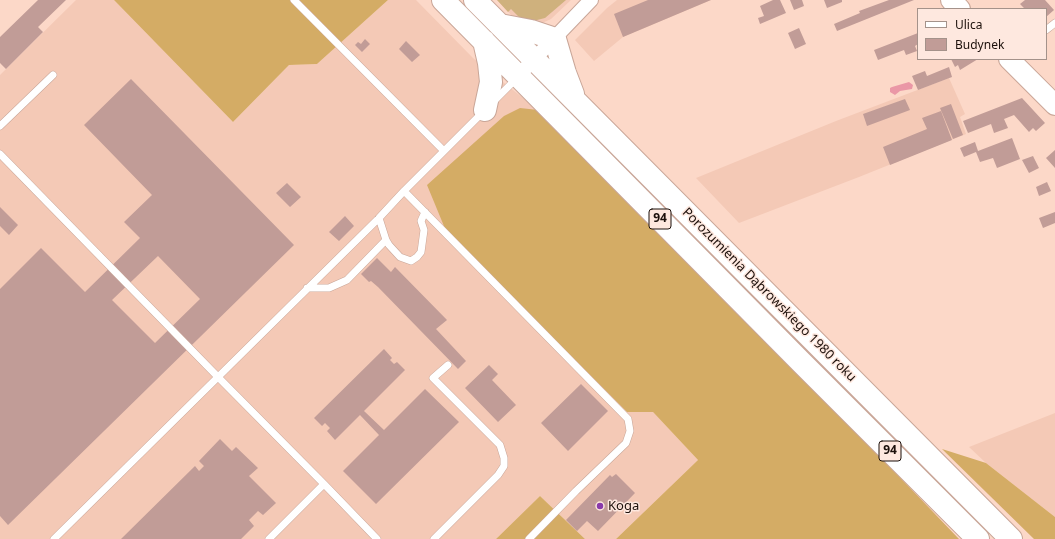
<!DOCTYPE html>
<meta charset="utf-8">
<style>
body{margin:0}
#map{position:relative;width:1055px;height:539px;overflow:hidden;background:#fcd8c8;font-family:"Noto Sans",sans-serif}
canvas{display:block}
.legend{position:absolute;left:917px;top:8px;width:130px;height:52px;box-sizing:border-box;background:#fee8df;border:1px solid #a4928a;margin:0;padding:5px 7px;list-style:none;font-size:12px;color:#1c100b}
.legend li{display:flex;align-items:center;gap:8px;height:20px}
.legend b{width:20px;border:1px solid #a4928a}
</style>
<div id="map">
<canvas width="1055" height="539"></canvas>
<ul class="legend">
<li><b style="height:5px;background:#fff"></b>Ulica</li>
<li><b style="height:11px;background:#c19c97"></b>Budynek</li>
</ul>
</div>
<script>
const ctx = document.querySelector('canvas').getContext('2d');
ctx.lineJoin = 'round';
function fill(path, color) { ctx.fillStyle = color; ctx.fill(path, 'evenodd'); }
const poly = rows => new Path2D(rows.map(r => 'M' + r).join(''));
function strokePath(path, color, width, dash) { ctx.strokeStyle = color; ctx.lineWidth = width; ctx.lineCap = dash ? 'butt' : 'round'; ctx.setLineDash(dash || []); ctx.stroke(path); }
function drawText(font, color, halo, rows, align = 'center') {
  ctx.font = font + ' "Noto Sans",sans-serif'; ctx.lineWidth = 3; ctx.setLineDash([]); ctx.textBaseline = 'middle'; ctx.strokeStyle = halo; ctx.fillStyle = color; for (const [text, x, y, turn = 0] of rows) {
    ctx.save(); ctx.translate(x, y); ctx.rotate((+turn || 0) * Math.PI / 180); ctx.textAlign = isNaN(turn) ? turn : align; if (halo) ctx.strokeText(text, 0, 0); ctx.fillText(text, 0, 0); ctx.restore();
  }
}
fill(poly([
 [76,0,114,0,233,122,289,65,317,64,388,0,416,0,473,58,538,110,653,412,698,460,616,539,585,539,540,496,496,539,0,539,0,75],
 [497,0,571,0,551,19,538,25,514,18],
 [617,0,711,0,623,37,594,61,575,40,607,8],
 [949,78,965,114,960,117,966,134,859,177,739,223,696,178,836,121],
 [1055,413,1055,517,986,463,969,447]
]), '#f4c9b6');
fill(poly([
 [497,0,566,0,545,18,533,21,527,21,520,18,511,9,508,12]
]), '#cfb17d');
fill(poly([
 [114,0,388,0,317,64,289,65,233,122],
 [520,108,538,110,866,442,959,539,616,539,698,460,653,412,627,412,446,231,427,185,504,116],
 [942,449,986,463,1055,517,1055,539,1034,539],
 [540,496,585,539,496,539]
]), '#d4ac65');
fill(poly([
 [909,82,913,85,912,89,900,91,895,95,890,92,890,88,892,87]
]), '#ea97a6');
fill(poly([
 [38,0,66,0,38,27,43,32,6,69,0,63,0,37],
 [648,0,711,0,623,37,614,14],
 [773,0,780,0,786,13,760,24,758,18,764,16,760,6],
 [790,0,802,0,804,6,794,10],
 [824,0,842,0,842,2,827,8],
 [889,0,914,0,837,31,834,24,860,13,859,11],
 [1025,0,1045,0,1054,10,1046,17,1046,9,1025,9,1020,4],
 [799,28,806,44,795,49,788,33],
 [918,33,918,44,915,46,917,51,906,55,904,50,878,60,874,50],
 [365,39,370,44,362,52,355,45,358,42,361,44],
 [406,41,420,55,412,62,399,49],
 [951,59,978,59,960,70,958,65,955,67],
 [949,67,952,77,918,90,912,76,925,71,927,76],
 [131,79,294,245,8,525,0,516,0,289,41,248,85,292,140,238,124,222,152,195,84,125],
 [158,256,200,299,155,343,112,300],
 [1022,98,1045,123,1036,131,1033,128,1029,132,1014,115,1004,119,1008,128,994,133,991,124,968,133,963,121],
 [905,99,910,110,867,126,863,114],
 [951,104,963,135,953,139,940,108],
 [941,111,952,140,890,165,883,147,927,129,922,118],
 [1012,138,1020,159,997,168,993,158,980,162,976,152,964,157,960,148,975,142,978,151],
 [1055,150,1055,168,1046,158],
 [1033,156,1039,168,1029,173,1022,160],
 [1047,182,1051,191,1039,196,1036,187],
 [287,183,301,197,290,207,276,193],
 [0,207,18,225,9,235,0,226],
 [1055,212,1055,223,1043,228,1039,218],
 [345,216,354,226,339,241,329,232],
 [377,258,391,272,395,267,447,320,436,329,466,361,458,369,378,287,371,281,369,282,361,274],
 [384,349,392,358,390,360,394,364,397,362,405,370,364,411,384,430,425,389,459,422,376,504,343,471,379,435,360,415,335,440,327,431,330,428,325,423,322,426,314,418],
 [489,365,498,374,492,380,516,405,498,422,465,388],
 [581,384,608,411,568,451,541,423],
 [220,439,232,451,236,447,258,468,249,476,276,503,263,515,258,511,249,520,254,526,241,539,121,539,195,466,199,471,204,466,199,461],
 [616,474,635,493,598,531,587,521,577,531,566,520,610,475,612,477]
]), '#c19c97');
const lane = poly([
 [294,0,444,151],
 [1046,30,1055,23],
 [493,102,517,78],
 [0,126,53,75],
 [0,154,218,377,324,484],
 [404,191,628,419,630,431,626,443,576,491,529,539],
 [379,218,386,240,389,245,400,257,411,261,417,257,421,252,424,230,421,221,425,212],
 [307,288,329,288,347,280,386,240],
 [54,539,379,218,404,191,483,112],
 [269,539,324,484,377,539],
 [434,539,498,475,504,466,504,458,500,445,433,378,448,365]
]);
const street = poly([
 [518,76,591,0]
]);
const secondary = poly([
 [951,0,960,9],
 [1009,59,1055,105]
]);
const primary = poly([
 [443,0,801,362,978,539],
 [475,0,1011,539],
 [500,25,531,31,555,39,565,73,573,94],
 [484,41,489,63,491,82,485,110]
]);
strokePath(lane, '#c9a698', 8);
strokePath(street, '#c9a698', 16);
strokePath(secondary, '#c9a698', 22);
strokePath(primary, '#c9a698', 24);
strokePath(lane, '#fff', 7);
strokePath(street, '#fff', 14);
strokePath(secondary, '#fff', 20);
strokePath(primary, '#fff', 22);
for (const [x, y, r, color] of [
 [600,506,4,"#893aab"]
]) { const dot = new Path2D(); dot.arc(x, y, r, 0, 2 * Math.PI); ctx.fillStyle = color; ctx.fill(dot); strokePath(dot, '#fee8df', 1.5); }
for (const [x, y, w] of [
 [660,219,22],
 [890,451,22]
]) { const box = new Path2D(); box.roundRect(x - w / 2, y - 10, w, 20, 3); ctx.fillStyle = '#fee8df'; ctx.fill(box); strokePath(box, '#1c100b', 1); }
drawText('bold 12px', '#1c100b', null, [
 ["94",660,219],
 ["94",890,451]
]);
drawText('13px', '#1c100b', '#fee8df', [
 ["Porozumienia Dąbrowskiego 1980 roku",769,295,45]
]);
drawText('13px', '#1c100b', '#fee8df', [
 ["Koga",608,506]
], 'left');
</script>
